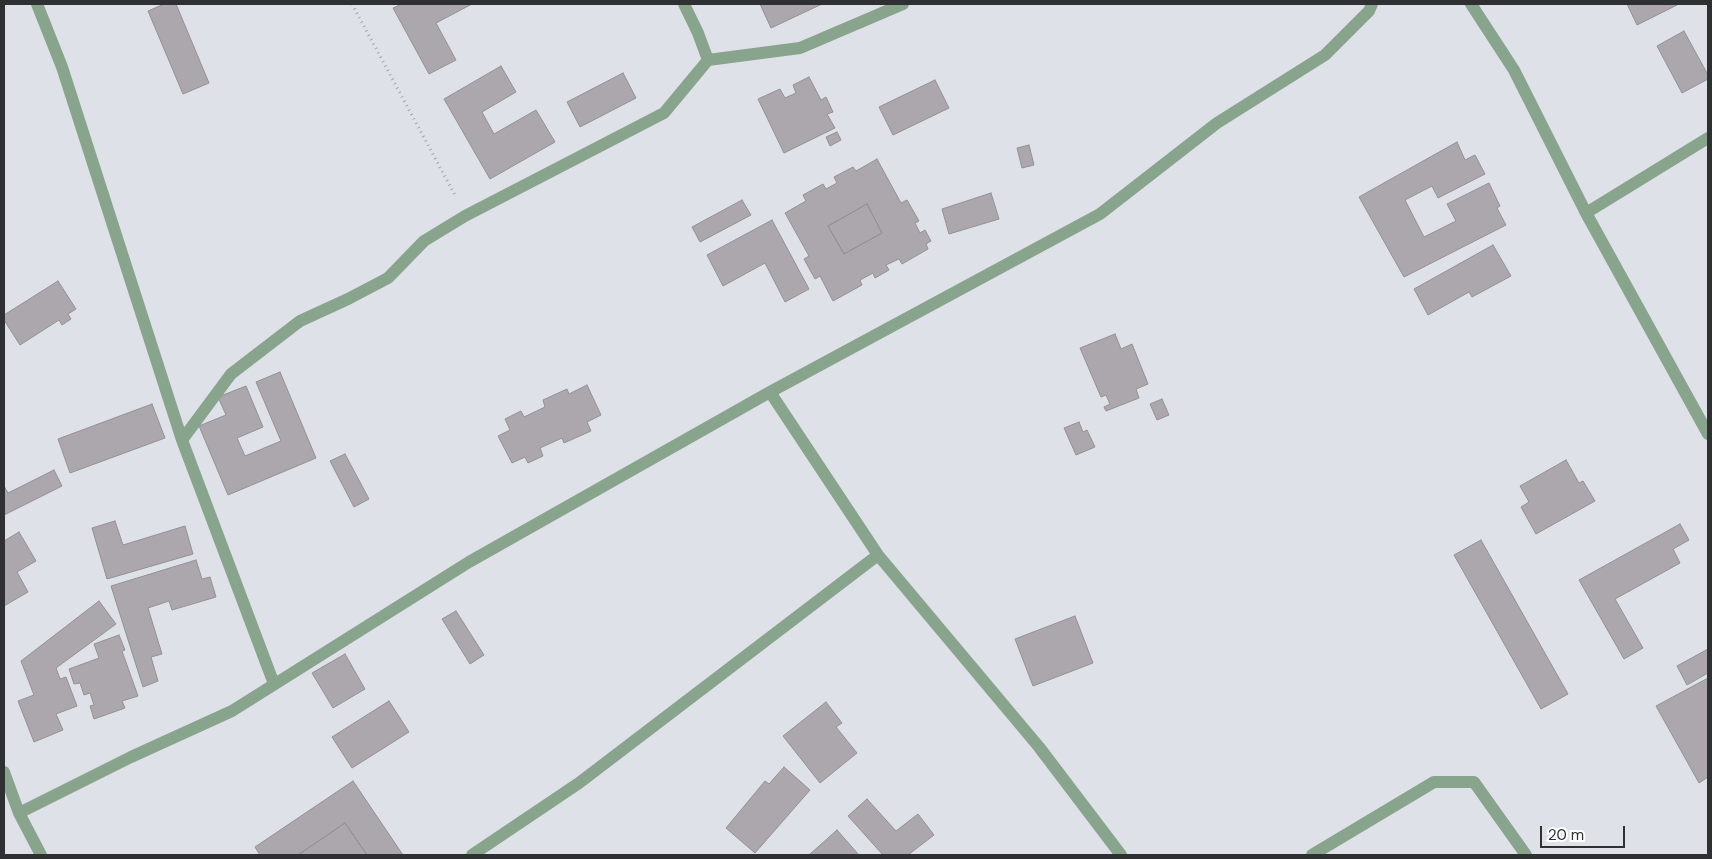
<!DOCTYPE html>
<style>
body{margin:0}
#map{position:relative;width:1712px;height:859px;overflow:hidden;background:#dee1e7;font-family:"DM Sans",sans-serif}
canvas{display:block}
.frame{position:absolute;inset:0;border:5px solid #2f3032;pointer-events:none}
.scale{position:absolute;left:1540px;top:826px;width:85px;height:22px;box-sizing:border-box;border:2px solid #2f3032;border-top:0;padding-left:6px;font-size:15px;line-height:18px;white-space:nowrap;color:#2f3032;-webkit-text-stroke:4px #fff;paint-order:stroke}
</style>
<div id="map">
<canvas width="1712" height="859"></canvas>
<div class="frame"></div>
<div class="scale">20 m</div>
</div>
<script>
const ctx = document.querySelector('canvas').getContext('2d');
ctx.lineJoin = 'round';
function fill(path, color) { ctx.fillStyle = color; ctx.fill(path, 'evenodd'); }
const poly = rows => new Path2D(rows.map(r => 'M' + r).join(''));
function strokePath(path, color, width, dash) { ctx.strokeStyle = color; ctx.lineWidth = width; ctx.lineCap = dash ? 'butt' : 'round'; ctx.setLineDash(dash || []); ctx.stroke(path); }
const building = poly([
 [164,4,176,4,209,83,183,94,148,11,164,4],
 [402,4,472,4,436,23,456,60,429,74,393,8,402,4],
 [760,4,822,4,771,28,760,4],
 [1627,4,1679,4,1637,25,1627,4],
 [1684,31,1708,75,1708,79,1682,93,1657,46,1684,31],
 [501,66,516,92,482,112,494,134,536,110,555,142,490,179,444,99,501,66],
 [623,73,636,98,580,127,567,102,623,73],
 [809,77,821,100,826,97,833,112,827,114,835,128,784,153,758,99,780,89,785,98,796,93,793,85,809,77],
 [935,80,949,108,893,135,879,107,935,80],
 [837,132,841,140,830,146,826,137,837,132],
 [1457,142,1465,160,1475,155,1485,174,1438,198,1432,186,1405,200,1424,237,1456,221,1447,204,1489,183,1500,206,1497,208,1506,225,1404,277,1359,197,1457,142],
 [1029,145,1034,165,1022,168,1017,148,1029,145],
 [877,159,901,203,907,200,919,221,915,223,920,233,925,230,931,241,926,244,928,249,902,264,899,259,886,265,889,270,875,278,873,273,860,280,862,285,833,301,820,276,815,279,804,259,809,256,785,213,806,201,803,195,823,184,826,189,837,183,834,177,853,167,856,171,877,159],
 [867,204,882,233,844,254,828,226,867,204],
 [991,193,999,219,949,234,942,209,991,193],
 [742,200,751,215,700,242,692,227,742,200],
 [867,204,882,233,844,254,828,226,867,204],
 [772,220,809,289,785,302,765,263,723,286,707,255,772,220],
 [1493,245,1511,276,1472,297,1469,292,1428,315,1414,289,1493,245],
 [58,281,76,309,68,314,71,319,62,325,59,320,20,345,4,320,4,315,58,281],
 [1115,334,1121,349,1132,344,1148,384,1136,389,1139,398,1106,411,1104,407,1110,404,1106,395,1101,397,1080,348,1115,334],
 [280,372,316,458,228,495,199,426,226,415,218,397,246,386,263,427,237,438,245,456,281,441,256,382,280,372],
 [587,385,601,415,587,422,591,431,564,443,562,438,540,448,543,456,528,463,525,457,512,463,498,436,510,430,505,419,521,411,524,417,545,407,543,400,567,389,569,394,587,385],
 [1162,399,1169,415,1157,420,1150,404,1162,399],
 [152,404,165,438,70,473,58,439,152,404],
 [1079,422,1083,432,1087,430,1095,447,1076,455,1064,428,1079,422],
 [345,454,369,499,354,507,330,461,345,454],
 [1566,460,1579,483,1583,481,1595,501,1536,534,1521,507,1529,502,1520,486,1566,460],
 [54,470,62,486,4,515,4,486,8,493,54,470],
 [115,521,123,545,185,526,193,554,107,579,92,528,115,521],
 [1680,524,1689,540,1673,549,1680,563,1615,599,1643,648,1624,659,1579,580,1680,524],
 [19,532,36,561,17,572,28,592,4,606,4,541,19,532],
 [1481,540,1568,694,1541,709,1454,555,1481,540],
 [196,560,202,579,210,577,216,597,172,610,169,601,148,608,162,654,151,657,158,681,143,687,111,586,196,560],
 [99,601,116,624,56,668,60,679,66,677,77,706,56,714,63,730,34,742,18,701,34,695,21,661,99,601],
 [456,611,484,655,470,664,442,619,456,611],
 [1075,616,1093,663,1033,686,1015,639,1075,616],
 [119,635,125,650,122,651,138,696,122,701,125,708,94,719,90,706,94,705,90,693,84,695,80,683,74,684,69,669,99,658,94,644,119,635],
 [1708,649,1708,673,1687,685,1677,666,1708,649],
 [345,654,365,689,333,708,312,673,345,654],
 [1708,678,1708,777,1699,783,1656,706,1708,678],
 [389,701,409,732,352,768,332,737,389,701],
 [826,702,842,723,836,727,857,753,820,783,783,736,826,702],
 [784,767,810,790,755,853,726,828,765,781,769,784,784,767],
 [353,781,403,855,367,855,345,823,298,855,260,855,255,847,353,781],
 [867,799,896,831,918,814,934,835,908,855,883,855,848,816,867,799],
 [345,823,367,855,298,855,345,823],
 [837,830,859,855,809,855,837,830]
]);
fill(building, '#aba7ac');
strokePath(building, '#949095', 1);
strokePath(poly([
 [352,4,456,197]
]), '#a2a5a9', 3, [1, 4]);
strokePath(poly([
 [37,4,62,67,182,440,274,684],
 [1471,4,1514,70,1586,213,1708,434],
 [708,60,800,48,903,4],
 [1586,213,1708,138],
 [770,392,878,555,1039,747,1121,855],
 [182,440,231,374,300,321,348,299,388,278,424,241,465,216,664,113,708,60,698,33,684,4],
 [4,772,19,813,41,855],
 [19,813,131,757,232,711,469,562,770,392,1100,214,1217,123,1325,55,1369,11,1372,4],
 [472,855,579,783,878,555],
 [1312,855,1434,782,1474,782,1526,855]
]), '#88a48d', 12);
</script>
